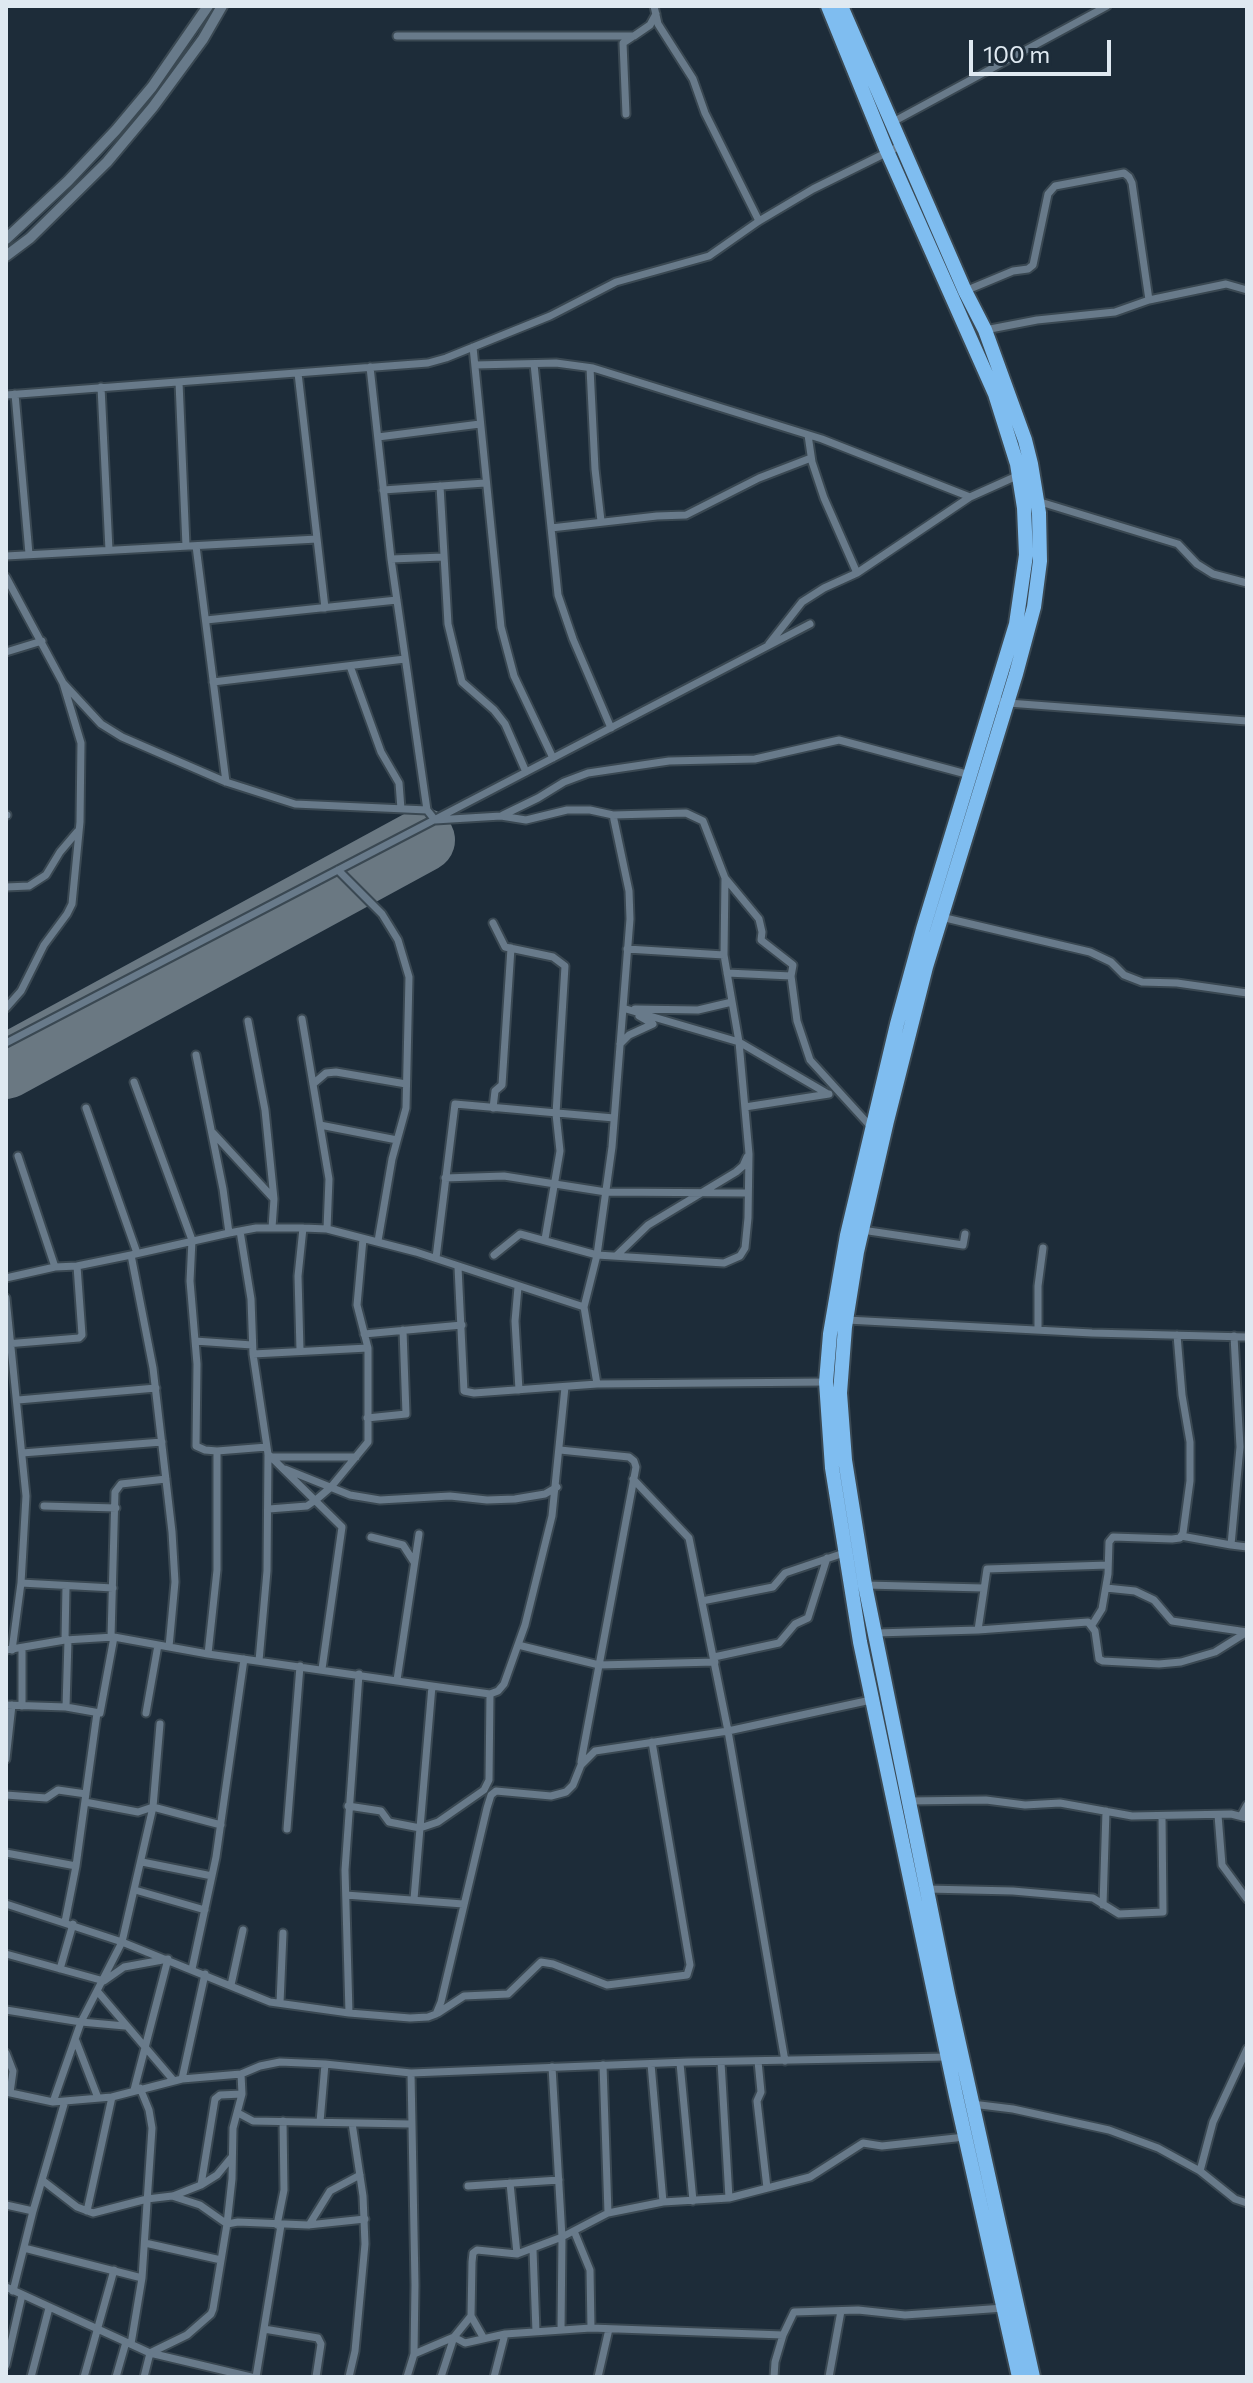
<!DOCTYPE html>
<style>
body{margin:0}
#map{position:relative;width:1253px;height:2383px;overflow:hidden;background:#1d2c39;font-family:Commissioner,sans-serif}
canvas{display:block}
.frame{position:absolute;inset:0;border:8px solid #dfe9f1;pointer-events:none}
.scale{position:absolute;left:969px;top:40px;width:142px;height:36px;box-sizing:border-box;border:4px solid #dfe9f1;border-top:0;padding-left:10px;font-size:24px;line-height:28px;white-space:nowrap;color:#dfe9f1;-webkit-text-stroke:6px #1d2c39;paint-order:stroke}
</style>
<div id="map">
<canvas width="1253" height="2383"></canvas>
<div class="frame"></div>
<div class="scale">100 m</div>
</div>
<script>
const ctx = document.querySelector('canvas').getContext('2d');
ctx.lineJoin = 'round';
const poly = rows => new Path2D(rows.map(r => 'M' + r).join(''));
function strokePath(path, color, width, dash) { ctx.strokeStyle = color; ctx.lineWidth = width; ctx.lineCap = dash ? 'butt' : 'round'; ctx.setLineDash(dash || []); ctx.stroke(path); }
strokePath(poly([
 [6,1067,423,840]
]), '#6a7882', 64);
const street = poly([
 [654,6,658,24,693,79,705,113,759,221],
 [397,36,634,36,650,25,656,14],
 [626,114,623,43,632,37],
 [891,123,1107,6],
 [965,291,1013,271,1028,269,1033,265,1048,194,1055,186,1124,173,1129,177,1132,183,1149,300,1115,312,1037,320,985,330],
 [1149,300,1226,284,1247,290],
 [473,347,501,627,514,676,553,758],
 [534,364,558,595,573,639,611,728],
 [475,365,556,363,593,368,822,439,970,497],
 [370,367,391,559,427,810],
 [590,368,595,469,601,521],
 [298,373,325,608],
 [179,382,186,546],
 [101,387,109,550],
 [15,394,29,554],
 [6,395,428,363,446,358,550,316,616,282,709,256,759,221,813,189,902,145],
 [808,435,812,462,824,498,857,573],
 [378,437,480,424],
 [440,486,448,624,462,682,494,710,505,724,526,772],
 [383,490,485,483],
 [1037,501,1178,544,1197,564,1213,574,1247,583],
 [551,528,657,516,686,515,759,478,811,458],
 [196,546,226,782],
 [6,556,317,539],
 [391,559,443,557],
 [6,577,63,683,81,743,80,822,72,904,67,914,44,945,21,991,6,1008],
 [206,620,397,600],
 [769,644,802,602,824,588,857,573,970,497,1019,475],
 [6,652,42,641],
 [350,666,381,752,399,783,401,809],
 [213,682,405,659],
 [63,683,101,724,122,737,226,782,295,804,427,810,435,820,501,816,526,820,567,810,590,810,613,815,686,813,703,821,725,878,759,919,762,932,761,940,793,965,791,976,797,1021,810,1060,872,1128],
 [994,700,1008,703,1247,721],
 [6,815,7,815],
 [503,815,538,798,564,782,588,773,669,761,755,759,839,740,970,775],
 [338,870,382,914,398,940,409,977,406,1108,392,1159,378,1241],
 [6,887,29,886,46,875,60,852,77,832],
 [941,917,1090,952,1111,962,1124,975,1142,982,1177,983,1247,993],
 [493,923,505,947,553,957,565,966,556,1114,560,1151,545,1239],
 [627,949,724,955],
 [727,973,791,976],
 [626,1009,739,1042,828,1094],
 [635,1009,698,1010,732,1002],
 [302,1019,329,1179,327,1229],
 [248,1021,265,1110,274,1199],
 [6,1043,810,624],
 [620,1044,629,1035,653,1024,639,1016],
 [196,1055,223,1189,229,1233],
 [134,1082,192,1240,190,1281,197,1364,196,1446,205,1450,217,1451,267,1447],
 [313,1084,326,1073,336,1072,406,1084],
 [745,1107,829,1094],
 [86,1108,137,1253],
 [493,1108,495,1091,502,1085,511,948],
 [320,1125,397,1140],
 [213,1133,274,1199,272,1228],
 [18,1156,55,1267],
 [445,1178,504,1176,606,1192,748,1193],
 [862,1230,963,1245,965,1234],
 [240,1231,251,1299,253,1354,268,1454,267,1571,259,1661],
 [131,1255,153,1368,172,1532,175,1582,169,1647],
 [494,1255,520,1234,597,1255,724,1263,740,1256,745,1248,748,1218,749,1154,739,1042,724,955,725,878],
 [616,1256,648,1225,736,1172,743,1166,747,1157],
 [436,1258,455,1104,614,1118],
 [458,1267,464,1391,474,1393,597,1384,826,1382],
 [6,1278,55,1267,77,1266,131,1255,229,1233,256,1228,303,1228,327,1229,416,1252,584,1307],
 [518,1287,515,1321,519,1390],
 [6,1298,26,1496,21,1583,12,1650],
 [847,1320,1092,1333,1247,1337],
 [1038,1330,1038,1286,1043,1248],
 [364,1334,462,1325],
 [195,1341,252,1345],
 [6,1344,79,1338,82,1335,77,1266],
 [300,1350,298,1276,303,1228],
 [253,1354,368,1348],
 [597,1384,584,1307,597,1255,612,1147,630,919,629,891,613,815],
 [18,1400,156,1388],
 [367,1418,406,1414,403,1330],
 [560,1450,629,1457,634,1461,636,1467,581,1762],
 [22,1453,162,1442],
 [268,1454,342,1527,322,1669],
 [273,1457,356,1457],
 [285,1469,350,1495,380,1500,450,1496,487,1500,515,1499,545,1494,557,1487],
 [633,1479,689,1538,728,1731,785,2061],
 [44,1506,116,1508],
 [269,1509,307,1506,317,1499,331,1487,368,1442,368,1348,357,1305,363,1239],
 [1181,1536,1231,1545,1240,1447,1234,1336],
 [371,1537,403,1545,414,1562],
 [1231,1545,1247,1547],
 [21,1583,113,1588],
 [866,1585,983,1588],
 [1106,1588,1135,1591,1154,1600,1172,1621,1247,1632],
 [702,1601,773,1587,785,1573,844,1553],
 [1092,1625,1102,1609,1108,1574,1109,1542,1113,1537,1172,1539,1180,1538,1183,1533,1190,1481,1190,1442,1182,1395,1177,1335],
 [978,1630,1088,1622,1095,1631,1099,1659,1103,1661,1159,1664,1181,1662,1215,1652,1247,1632],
 [876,1633,978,1630,987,1569,1108,1565],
 [111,1637,115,1492,121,1484,166,1479],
 [65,1640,66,1586],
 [518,1645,599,1665,715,1662],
 [22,1648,22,1706],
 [6,1650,65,1640,114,1637,208,1654,432,1686,490,1694,498,1691,504,1684,525,1625,552,1516,565,1387],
 [208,1654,217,1570,217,1451],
 [714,1657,779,1643,795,1624,808,1618,827,1558],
 [397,1680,419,1534],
 [6,1705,66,1707,100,1713,114,1637],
 [66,1707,68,1640],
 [146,1713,158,1645],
 [160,1724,153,1807,221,1825],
 [6,1759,12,1705],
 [6,1795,46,1798,58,1790,86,1794],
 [909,1801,986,1800,1025,1805,1060,1803,1132,1816,1231,1814,1247,1818],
 [348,1806,381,1811,389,1822,420,1828,438,1822,484,1790,489,1780,490,1694],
 [1218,1815,1222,1865,1247,1899],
 [1241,1816,1247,1805],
 [287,1829,300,1666],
 [6,1853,76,1866],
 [142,1862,212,1876],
 [927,1889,1013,1891,1093,1898,1119,1914,1163,1912,1162,1817],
 [135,1890,205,1910],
 [346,1895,463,1904],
 [414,1899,432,1686],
 [6,1904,122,1942,270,2002,349,2013,410,2018,428,2017,436,2014,441,2002,487,1808,491,1795,496,1791,551,1796,566,1792,573,1785,581,1765,595,1751,728,1731,871,1700],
 [1103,1905,1106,1811],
 [65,1922,76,1866,97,1713],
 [6,1954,104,1981,124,1967,168,1959,134,2090],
 [60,1969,73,1924],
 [192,1969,216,1857,244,1659],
 [231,1985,243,1930],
 [98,1992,174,2081],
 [280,2003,283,1933],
 [6,2010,81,2022,125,2026],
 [349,2013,345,1870,359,1674],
 [438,2013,464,1996,508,1994,541,1962,553,1964,607,1985,687,1975,690,1965,652,1742],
 [76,2041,98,2098],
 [6,2053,13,2071,10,2093],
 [758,2061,761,2092,757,2101,767,2188],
 [721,2062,729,2198],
 [680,2063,693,2201],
 [651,2064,663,2202],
 [603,2065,608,2213],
 [552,2067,562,2237,561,2330],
 [182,2079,205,1974],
 [6,2092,53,2102,112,2097,182,2079,241,2074,260,2066,280,2062,325,2064,411,2073,688,2062,947,2057],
 [53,2102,81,2022,122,1942,153,1807,138,1812,85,1802],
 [972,2104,1013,2109,1109,2130,1158,2148,1200,2171,1235,2199,1247,2203],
 [238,2113,253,2121,410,2124],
 [320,2122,325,2064],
 [1200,2171,1213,2122,1247,2049],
 [42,2180,77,2207,93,2213,147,2199,172,2196,200,2205,227,2224,238,2222,308,2225,365,2219],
 [510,2183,517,2254],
 [201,2185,215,2099,220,2095,242,2094],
 [468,2186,559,2180],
 [173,2196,201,2185,217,2175,231,2158],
 [6,2205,33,2211],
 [87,2211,112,2097],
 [277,2225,284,2190,283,2121],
 [309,2225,330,2191,360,2175],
 [574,2231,590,2270,591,2328],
 [145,2243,221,2260],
 [24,2248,142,2278],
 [533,2250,536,2332],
 [6,2287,150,2353,251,2377],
 [13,2291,33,2211,65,2101],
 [264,2329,318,2338,321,2344,316,2377],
 [454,2337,465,2343,505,2334,591,2328,783,2335,794,2312,858,2310,905,2315,1004,2308],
 [483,2337,471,2316,472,2262,473,2253,477,2250,517,2254,562,2237,608,2213,663,2202,729,2198,810,2177,863,2143,882,2146,965,2137],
 [131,2344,142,2278,152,2128,149,2110,140,2088],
 [414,2354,454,2337],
 [6,2365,22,2295],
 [31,2377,49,2308],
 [84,2377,114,2270],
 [116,2377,126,2342],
 [144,2377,150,2353,187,2335,211,2314,213,2309,227,2224,232,2179,233,2128,242,2094,241,2074],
 [256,2377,281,2225],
 [349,2377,355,2351,365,2244,363,2196,352,2123],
 [407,2377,414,2354,415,2285,411,2073],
 [441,2377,454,2337,471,2316],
 [494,2377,505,2334],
 [598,2377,609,2329],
 [774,2377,775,2362,783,2335],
 [829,2377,841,2311]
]);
const secondary = poly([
 [6,239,68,181,116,130,152,87,208,6],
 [6,256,30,238,107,162,153,107,203,39,222,6]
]);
const highway = poly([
 [828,6,887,151,995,394,1017,464,1024,508,1026,555,1016,624,923,929,897,1024,847,1235,830,1334,826,1382,832,1468,860,1642,956,2096,1019,2377],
 [841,6,965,291,985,330,1025,440,1031,464,1039,513,1040,561,1034,607,1016,674,926,967,887,1121,857,1252,845,1327,840,1393,845,1460,865,1585,948,1994,1033,2377]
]);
strokePath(street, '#3a4852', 11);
strokePath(secondary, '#3a4852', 14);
strokePath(highway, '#3a4852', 18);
strokePath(street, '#687a8a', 7);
strokePath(secondary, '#687a8a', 10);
strokePath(highway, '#7fbdf0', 14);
</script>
